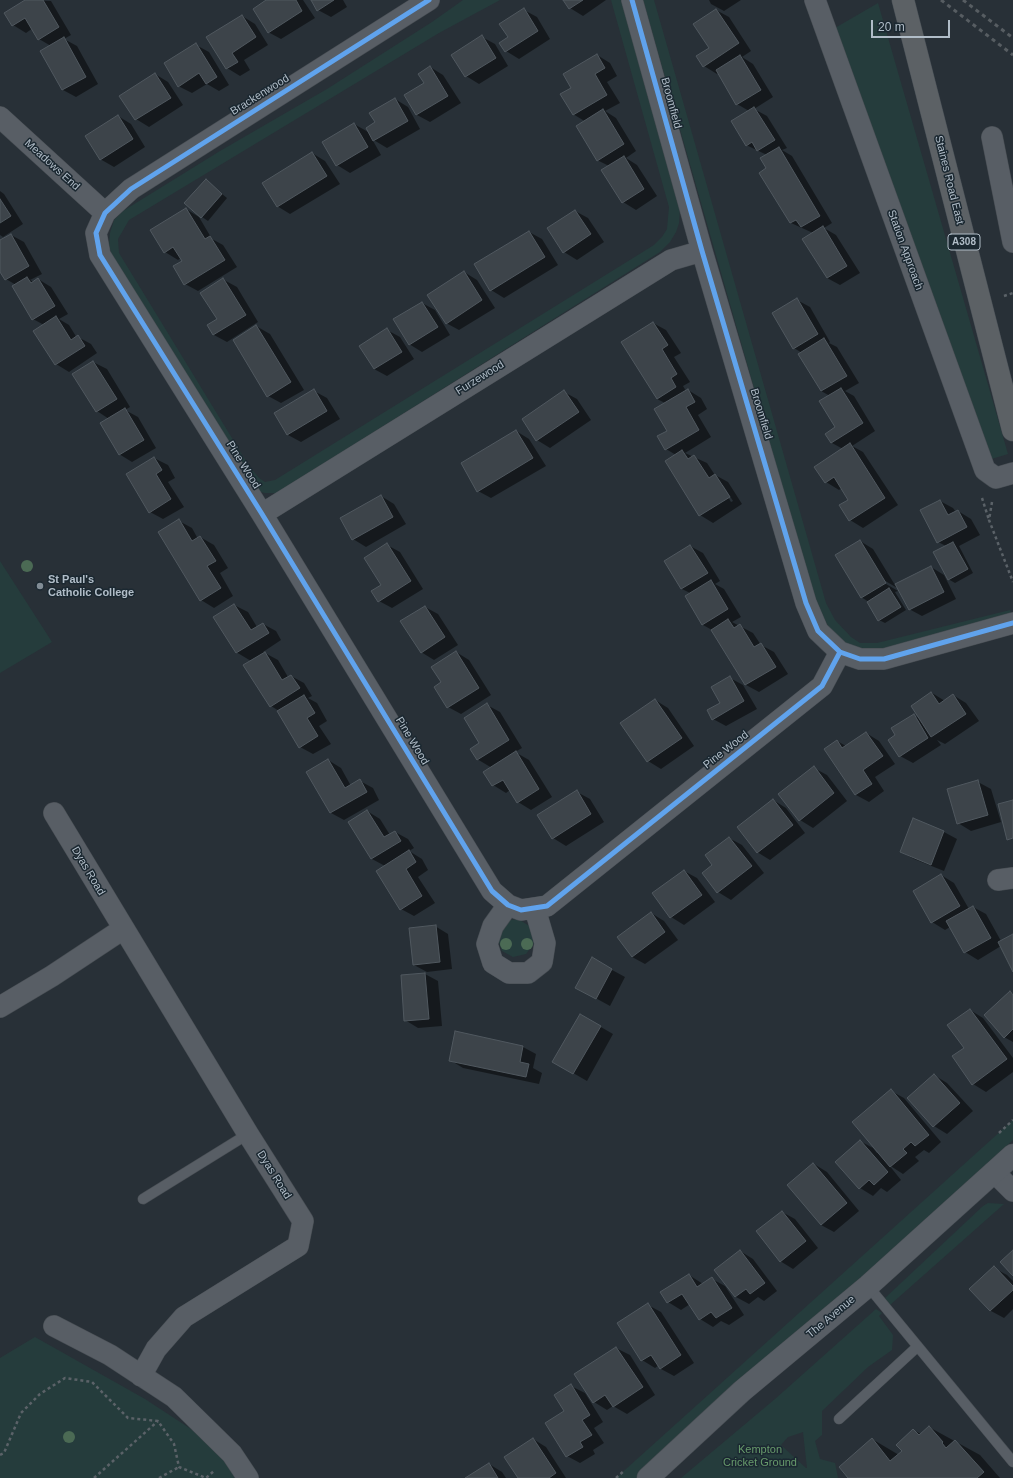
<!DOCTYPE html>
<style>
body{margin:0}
#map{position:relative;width:1013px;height:1478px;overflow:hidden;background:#283037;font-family:Arial,sans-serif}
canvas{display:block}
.scale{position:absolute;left:871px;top:20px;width:79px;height:18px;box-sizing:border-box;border:2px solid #b1bdc8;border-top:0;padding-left:5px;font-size:12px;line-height:14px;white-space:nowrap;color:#b1bdc8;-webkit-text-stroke:3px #1b2831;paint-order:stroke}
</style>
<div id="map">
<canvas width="1013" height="1478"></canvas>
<div class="scale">20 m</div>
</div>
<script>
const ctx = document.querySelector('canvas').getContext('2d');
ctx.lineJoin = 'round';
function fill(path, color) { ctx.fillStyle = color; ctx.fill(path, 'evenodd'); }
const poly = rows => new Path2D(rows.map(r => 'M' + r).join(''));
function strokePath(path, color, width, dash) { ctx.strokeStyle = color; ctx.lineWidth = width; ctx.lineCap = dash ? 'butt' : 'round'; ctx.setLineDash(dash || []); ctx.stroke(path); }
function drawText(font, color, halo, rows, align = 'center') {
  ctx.font = font + ' Arial,sans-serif'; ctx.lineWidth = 3; ctx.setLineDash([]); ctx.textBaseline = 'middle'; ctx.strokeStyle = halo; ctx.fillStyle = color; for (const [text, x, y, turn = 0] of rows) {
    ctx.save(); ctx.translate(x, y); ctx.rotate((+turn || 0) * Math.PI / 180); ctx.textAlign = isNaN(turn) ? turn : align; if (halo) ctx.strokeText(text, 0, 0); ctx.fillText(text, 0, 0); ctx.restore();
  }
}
fill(poly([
 [463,0,500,0,439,33,129,220,118,239,119,253,249,466,259,478,265,482,275,480,654,245,662,237,667,229,669,207,611,0,623,0,680,208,679,223,676,232,670,242,660,252,277,493,265,493,257,491,112,257,109,245,110,233,114,220,123,211,220,151,327,89,432,22],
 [643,0,654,0,826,603,835,620,851,637,860,643,877,643,1010,610,1012,616,886,649,865,650,853,648,843,641,831,630,823,618,815,601],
 [878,3,1008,454,988,460,835,28],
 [0,561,52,642,0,673],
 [518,919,531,927,534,943,526,954,513,957,502,951,498,939,499,926,509,920],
 [1013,1120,1013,1140,888,1254,637,1478,616,1478],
 [988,1203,1004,1204,890,1305,885,1298,983,1206],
 [876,1309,882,1313,879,1316,893,1335,892,1350,868,1367,822,1411,822,1435,815,1441,820,1459,835,1463,838,1478,681,1478,775,1399],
 [803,1432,807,1468,806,1468,781,1445,788,1437],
 [35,1337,145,1399,252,1469,242,1478,0,1478,0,1358]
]), '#253c3c');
fill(poly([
 [27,0,51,1,71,35,64,39,77,46,98,84,76,97,63,90,41,52,51,46,39,39,33,28,26,33,13,25],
 [268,0,303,0,315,18,281,39,268,32],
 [312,0,343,0,347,7,331,17,318,10],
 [564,0,606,0,583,16,570,8],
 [709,0,741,0,724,11,711,4],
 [524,10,537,17,550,39,519,59,506,51],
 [716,10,729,17,751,51,742,57,753,64,773,97,754,109,767,116,787,148,782,150,792,156,832,223,824,228,836,235,860,273,840,285,827,278,813,233,791,223,760,173,768,168,767,155,746,145,749,111,737,104,719,73,717,74,704,66,711,48],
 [242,16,255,24,268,45,244,60,250,70,240,76,227,68,207,38],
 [482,37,495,44,508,66,479,84,466,76],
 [196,45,209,52,229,85,219,91,207,84,192,93,178,86],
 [597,55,610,63,617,76,607,82,620,103,605,111,616,118,636,151,626,158,637,165,657,196,636,210,623,202,609,166,597,160,586,122,573,114,572,88],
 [430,67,443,75,461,103,430,122,417,115,405,95,425,84],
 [155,74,168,82,183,105,149,127,136,119],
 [395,99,408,107,420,129,387,148,372,139,381,155,350,173,337,165,354,124,370,133],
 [118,116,131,124,145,147,114,167,100,159],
 [312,153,325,161,340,184,290,214,277,206],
 [206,181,227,198,208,221,202,217],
 [0,191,4,194,23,224,3,237,0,235],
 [186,209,199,217,212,239,223,245,237,267,198,291,185,284,183,261,181,258,178,260,165,252],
 [575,211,588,218,604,242,577,260,564,252],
 [529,232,542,239,558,265,504,298,491,290],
 [11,235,24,242,42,274,30,280,34,282,38,279,51,287,68,314,59,319,69,325,77,338,78,337,91,344,97,353,69,372,56,364,44,325,33,319,16,285,6,279,0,270,0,241],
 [464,272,477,280,495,308,459,330,446,323],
 [224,280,237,287,258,322,227,342,214,335,209,326,218,320],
 [797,300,810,307,830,342,829,343,837,347,859,383,845,391,854,396,875,431,852,446,863,452,898,505,863,528,850,520,850,500,842,488,839,490,826,482,843,449,832,443,836,427,830,396,821,391,802,353,794,348],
 [422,303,435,310,450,335,422,352,409,344],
 [653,323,666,330,681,353,674,357,690,382,683,386,686,391,688,390,701,398,707,409,698,415,711,437,685,453,707,463,715,475,728,482,742,504,713,523,700,515,676,455,666,449,668,431,665,403,657,399],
 [721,485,723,485,733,501,731,502],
 [256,326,270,334,304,390,281,403,268,396],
 [387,330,400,337,414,359,387,376,374,369],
 [93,362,107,369,130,407,125,410,138,417,156,448,132,462,119,454,109,419,97,411],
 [314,391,327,398,340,419,301,442,288,435],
 [564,392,577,399,591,420,550,448,537,440],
 [516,431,529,439,546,466,491,498,478,491],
 [154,458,168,465,175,478,168,482,184,507,163,519,150,512,127,474],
 [381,496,394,504,406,524,366,547,353,539],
 [940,501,953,508,956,512,958,511,971,519,980,535,959,546,973,573,955,583,948,579,946,546,938,542,922,510],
 [179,521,192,528,198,539,200,537,214,545,228,568,220,573,233,596,214,608,201,600],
 [860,541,873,549,895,585,931,567,944,575,956,599,922,616,909,609,899,589,882,579,881,581,898,591,895,592,906,610,885,623,879,620,869,602,861,597],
 [387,545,400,552,423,589,392,608,379,601],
 [690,546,703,553,720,581,715,584,724,589,741,617,732,622,753,633,761,645,774,652,788,674,759,692,746,685,712,630,703,625,686,596,690,593,682,589,665,561],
 [234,605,248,612,257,627,263,624,276,631,281,640,263,652,278,660,288,677,291,676,304,683,312,696,308,698,317,703,327,721,319,726,331,744,313,754,300,747,279,711,271,706,251,661,236,652],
 [425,607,438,614,458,645,434,660,421,652],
 [456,652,469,660,491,695,461,714,448,707,442,683],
 [730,678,743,685,757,709,726,726,713,719,721,703],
 [932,693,945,701,953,695,966,703,979,721,945,744,937,740,941,745,913,763,900,756,897,736,914,715,920,719],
 [655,700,668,708,694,746,661,769,648,761,622,724],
 [487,705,500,712,522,748,515,752,529,760,552,797,531,810,518,802,510,790,506,793,493,785,492,768,477,759],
 [866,733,879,741,895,764,875,777,884,791,869,802,856,795,825,750,837,741,846,746],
 [328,760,341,768,351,786,360,781,373,788,379,800,344,820,331,813,307,773],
 [814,768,827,775,847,801,813,828,800,820],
 [978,782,991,789,1001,822,971,831,958,823],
 [577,792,590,799,604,822,566,846,553,838],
 [773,800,786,808,805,833,770,860,757,852],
 [367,811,380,819,390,835,395,832,408,839,414,848,409,851,422,859,428,870,418,877,435,903,414,916,401,909,385,866,372,859,349,822],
 [914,820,944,832,957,839,944,871,914,859,901,852],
 [729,838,742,845,764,873,731,900,718,892,714,865],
 [684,871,697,878,715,902,684,925,671,917],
 [941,875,954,883,969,909,973,907,986,914,1001,941,1013,935,1013,970,1001,946,978,960,965,952,950,927,945,930,932,922],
 [651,913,664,921,678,940,645,964,632,957],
 [435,926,448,934,452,969,427,972,414,965],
 [592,959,625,977,610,1006,590,995],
 [425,974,438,981,442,1026,418,1028,405,1020],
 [1010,993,1013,994,1013,1042,1004,1037],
 [970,1010,983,1018,1013,1058,1013,1072,986,1092,973,1084,965,1048],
 [580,1015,613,1034,587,1081,554,1062],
 [523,1047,536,1054,533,1068,542,1073,539,1084,463,1068,450,1060],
 [934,1075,947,1083,973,1111,947,1134,934,1126,908,1098],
 [891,1091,904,1098,941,1142,929,1153,924,1150,915,1157,919,1161,903,1174,889,1165,901,1180,887,1192,881,1188,873,1196,860,1188,860,1141,873,1148,877,1153,878,1152],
 [814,1164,827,1172,859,1211,834,1232,821,1225],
 [782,1212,795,1219,818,1248,793,1269,780,1261],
 [740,1251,753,1259,777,1291,764,1301,758,1297,749,1304,736,1297,715,1270],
 [994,1268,1007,1275,1013,1281,1013,1309,1004,1318,991,1311,971,1290],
 [689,1275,703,1284,712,1279,725,1286,744,1315,729,1325,721,1321,713,1327,700,1319,690,1304,681,1310,668,1302],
 [648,1305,661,1312,694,1363,674,1376,661,1369,659,1365,655,1368,642,1360],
 [616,1348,630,1355,655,1395,627,1414,613,1406,607,1410,594,1402],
 [571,1386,585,1393,603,1422,594,1428,604,1443,593,1450,595,1454,580,1463,567,1456,565,1411],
 [929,1427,980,1455,1000,1478,850,1478,872,1439,899,1455,903,1451,913,1430,921,1434],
 [533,1439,546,1447,566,1478,519,1478],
 [489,1464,502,1472,506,1478,467,1478]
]), '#0007');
const building = poly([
 [25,0,43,0,59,27,38,40,25,18,12,26,4,13,25,0],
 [266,0,296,0,302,11,268,33,253,9,266,0],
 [311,0,334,0,317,11,311,0],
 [563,0,583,0,569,9,563,0],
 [524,8,538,31,505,52,499,43,508,37,499,24,524,8],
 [716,9,739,43,703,67,696,56,709,48,693,24,716,9],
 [242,15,256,37,232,53,238,62,226,69,206,37,242,15],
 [482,35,496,58,465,77,451,55,482,35],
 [64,37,86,77,62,90,40,51,64,37],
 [196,43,217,77,206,84,199,73,178,87,164,63,196,43],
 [597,54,605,68,595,74,607,95,573,115,560,94,571,88,563,74,597,54],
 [740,55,761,90,736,105,716,70,740,55],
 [430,66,448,96,416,115,404,95,424,83,418,74,430,66],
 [155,73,171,98,135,120,119,96,155,73],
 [395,98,408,121,373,141,366,128,375,122,369,113,395,98],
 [754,107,775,140,757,151,752,142,746,146,731,121,754,107],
 [603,109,624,144,597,161,576,126,603,109],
 [118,115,133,139,100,160,85,136,118,115],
 [354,123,368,147,336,166,322,142,354,123],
 [779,147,820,216,801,227,796,220,790,223,759,173,766,168,760,158,779,147],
 [312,152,327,176,277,207,262,183,312,152],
 [624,156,644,189,622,203,601,170,624,156],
 [206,179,222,194,201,218,184,203,206,179],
 [0,199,11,216,0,223,0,199],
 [186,208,205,239,210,236,225,260,184,285,173,266,182,261,173,247,164,253,150,230,186,208],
 [575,210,591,234,563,253,547,228,575,210],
 [823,226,847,266,827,278,802,239,823,226],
 [529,231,545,257,490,291,474,264,529,231],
 [11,234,29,266,5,280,0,272,0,240,11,234],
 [464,271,482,300,446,324,427,295,464,271],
 [27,277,31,283,38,278,55,306,32,320,12,286,27,277],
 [223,278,246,315,213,335,207,325,217,319,200,293,223,278],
 [797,298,818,334,793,349,772,313,797,298],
 [422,302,438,327,409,345,393,319,422,302],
 [56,316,71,340,78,335,85,346,55,365,33,331,56,316],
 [653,322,668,345,662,349,677,374,671,378,676,387,657,399,621,342,653,322],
 [256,325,291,382,267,397,233,340,256,325],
 [387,328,402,352,374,369,359,346,387,328],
 [824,338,847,376,821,391,798,354,824,338],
 [93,361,117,399,96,412,72,374,93,361],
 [841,388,863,423,831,443,825,434,835,427,819,401,841,388],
 [314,389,327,411,287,435,274,413,314,389],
 [688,389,695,402,686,407,699,430,665,450,657,436,667,431,654,409,688,389],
 [564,390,579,412,536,441,522,419,564,390],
 [125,408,144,440,119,455,100,423,125,408],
 [516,430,533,458,477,492,461,463,516,430],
 [850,443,885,498,849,521,839,505,848,500,834,477,825,483,814,467,850,443],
 [682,450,688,459,694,455,709,478,715,474,730,497,699,516,665,461,682,450],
 [154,457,162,470,156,474,171,499,149,513,126,474,154,457],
 [381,495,393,517,352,540,340,518,381,495],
 [940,500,948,515,958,510,967,527,937,543,920,510,940,500],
 [179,519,192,541,200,536,216,561,207,566,221,588,200,601,158,532,179,519],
 [860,540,886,583,861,598,835,555,860,540],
 [953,542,968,569,948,580,933,552,953,542],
 [387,543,411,581,378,602,371,591,381,585,364,558,387,543],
 [690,545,708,573,681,589,664,561,690,545],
 [931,566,944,592,909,610,895,584,931,566],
 [711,580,728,609,702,625,685,596,711,580],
 [889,588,901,607,878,621,867,602,889,588],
 [234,604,251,630,263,623,269,633,236,653,213,617,234,604],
 [425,606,445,637,421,653,400,621,425,606],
 [728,619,734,628,740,624,754,647,761,643,776,667,745,685,711,630,728,619],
 [456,651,479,688,447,708,434,687,441,682,431,667,456,651],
 [265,652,282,680,291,675,300,688,270,707,243,665,265,652],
 [730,676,744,701,712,720,707,710,720,703,711,687,730,676],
 [931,692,939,704,953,694,966,714,931,737,911,706,931,692],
 [304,695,315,713,307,718,318,736,299,748,277,711,304,695],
 [655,699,682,738,647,762,620,723,655,699],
 [487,703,509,740,477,760,470,749,479,743,464,718,487,703],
 [914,714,928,738,899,757,888,740,895,735,891,728,914,714],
 [866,732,883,756,863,770,872,784,855,795,824,749,837,740,842,748,866,732],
 [516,751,539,789,517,803,503,780,492,786,483,772,516,751],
 [328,759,345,788,360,779,367,792,330,813,306,772,328,759],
 [814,766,834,793,799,821,778,794,814,766],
 [978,780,988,815,957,824,947,789,978,780],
 [577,790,591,814,552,839,537,815,577,790],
 [773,799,793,825,757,853,737,827,773,799],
 [1013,800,1013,838,1007,840,998,804,1013,800],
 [367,810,384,837,395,831,401,841,371,859,348,822,367,810],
 [913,818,944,831,931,865,900,852,913,818],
 [729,837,752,866,717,893,702,873,712,865,705,855,729,837],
 [409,850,416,862,406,869,422,896,400,910,376,871,409,850],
 [684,870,702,895,670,918,652,893,684,870],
 [941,874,960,906,931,923,913,891,941,874],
 [973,906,991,938,964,953,946,921,973,906],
 [651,912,665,932,632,957,617,937,651,912],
 [436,925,440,962,413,965,409,928,436,925],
 [1013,934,1013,972,998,942,1013,934],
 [592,957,612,969,596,999,575,988,592,957],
 [425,973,429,1019,404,1021,401,975,425,973],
 [1010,991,1013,995,1013,1029,1004,1038,984,1015,1010,991],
 [970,1009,1007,1059,972,1085,952,1056,964,1048,947,1025,970,1009],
 [580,1014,601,1026,573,1074,552,1062,580,1014],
 [455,1031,523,1046,520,1062,529,1064,526,1077,449,1061,455,1031],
 [934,1074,960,1103,933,1127,907,1098,934,1074],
 [891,1089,929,1135,915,1146,911,1142,903,1149,907,1153,890,1167,852,1122,891,1089],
 [860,1140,888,1172,874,1185,869,1180,859,1189,835,1162,860,1140],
 [813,1163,847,1203,821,1225,787,1185,813,1163],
 [782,1211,806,1241,780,1262,756,1231,782,1211],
 [740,1250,765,1283,750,1294,746,1289,735,1297,714,1270,740,1250],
 [1013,1250,1013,1276,1000,1262,1013,1250],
 [994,1266,1013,1286,1013,1290,990,1311,969,1289,994,1266],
 [689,1274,697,1287,712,1277,732,1308,716,1318,711,1312,699,1320,682,1294,667,1303,660,1292,689,1274],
 [648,1303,681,1355,660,1369,651,1355,641,1361,617,1323,648,1303],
 [616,1347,643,1387,613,1407,605,1395,593,1403,574,1374,616,1347],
 [571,1384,590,1415,582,1420,592,1435,580,1442,583,1447,566,1457,545,1423,564,1411,554,1395,571,1384],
 [929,1426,943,1442,942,1443,946,1448,955,1440,984,1472,977,1478,848,1478,839,1467,872,1438,890,1461,902,1451,896,1445,913,1429,919,1435,929,1426],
 [533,1438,556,1473,549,1478,518,1478,504,1457,533,1438],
 [489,1463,498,1478,465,1478,489,1463]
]);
fill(building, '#3d444a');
strokePath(building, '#50585f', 1);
const service = poly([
 [143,1199,248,1134],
 [868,1286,1013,1462],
 [839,1419,917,1347]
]);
const minor = poly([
 [429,0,131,189,105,213,96,233,100,255,262,514,492,891,508,905,521,910,547,906,822,686,840,652],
 [632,0,702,251,806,603,818,631,840,652,860,659,884,659,1013,623],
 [815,0,985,470,996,478,1013,473],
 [0,117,105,213],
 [992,137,1013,242],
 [262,514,671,260,702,251],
 [54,813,248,1134,303,1221,298,1246,184,1317,156,1349,141,1376],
 [998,880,1013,878],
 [508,905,493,926,487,944,493,963,509,973,528,973,542,962,545,943,535,909],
 [0,1007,52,976,123,929],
 [994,1172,1013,1191],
 [54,1326,110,1355,174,1397,232,1454,248,1478]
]);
const tertiary = poly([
 [648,1478,742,1391,868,1286,1013,1155]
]);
const trunk = poly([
 [903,0,1013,430]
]);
strokePath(service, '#464c52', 11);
strokePath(minor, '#464c52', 22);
strokePath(tertiary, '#464c52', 23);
strokePath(trunk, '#454c53', 23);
strokePath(poly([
 [1004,296,1013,293],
 [982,498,989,520],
 [992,502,989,520,1013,582],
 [999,1133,1013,1120],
 [0,1455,4,1453,21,1413,40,1394,65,1378,92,1382,128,1418,158,1421,174,1444,179,1467,206,1478,215,1470],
 [94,1478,158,1421],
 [159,1478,179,1467],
 [616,1478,625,1470]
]), '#5b6268', 2.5, [3, 3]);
strokePath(service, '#585e65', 10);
strokePath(minor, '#585e65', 21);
strokePath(tertiary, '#585e65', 22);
strokePath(trunk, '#5c6165', 22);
strokePath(poly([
 [941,0,1013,55],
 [963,0,1013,38]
]), '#575d62', 3, [4, 4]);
strokePath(poly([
 [429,0,131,189,105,213,96,233,100,255,262,514,492,891,508,905,521,910,547,906,822,686,840,652],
 [632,0,702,251,806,603,818,631,840,652,860,659,884,659,1013,623]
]), '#60a3ed', 5);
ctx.fillStyle = '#4b6a54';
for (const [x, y] of [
 [27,566],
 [506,944],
 [527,944],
 [69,1437]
]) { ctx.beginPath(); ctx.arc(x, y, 6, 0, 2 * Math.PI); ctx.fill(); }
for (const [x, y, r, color] of [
 [40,586,4,"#818c95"]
]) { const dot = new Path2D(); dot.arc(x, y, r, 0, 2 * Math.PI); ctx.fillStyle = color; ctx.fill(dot); strokePath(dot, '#1b2831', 1.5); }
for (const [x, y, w] of [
 [964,242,32]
]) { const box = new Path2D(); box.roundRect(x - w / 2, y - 8, w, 16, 3); ctx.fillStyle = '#1b2831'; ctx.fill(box); strokePath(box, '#b1bdc8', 1); }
drawText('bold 10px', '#b1bdc8', null, [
 ["A308",964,242]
]);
drawText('11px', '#b1bdc8', '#1b2831', [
 ["Brackenwood",260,95,-32],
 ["Broomfield",671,103,75],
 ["Meadows End",52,165,42],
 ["Staines Road East",949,180,76],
 ["Station Approach",905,250,70],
 ["Furzewood",480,378,-32],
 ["Broomfield",761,414,73],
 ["Pine Wood",243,465,58],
 ["Pine Wood",412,741,59],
 ["Pine Wood",726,750,-38],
 ["Dyas Road",88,871,59],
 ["Dyas Road",274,1175,58],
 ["The Avenue",831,1317,-40]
]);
drawText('bold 11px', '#b1bdc8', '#1b2831', [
 ["St Paul's",48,580],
 ["Catholic College",48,593]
], 'left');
drawText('11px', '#679a6b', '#1b2831', [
 ["Kempton",760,1450],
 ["Cricket Ground",760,1463]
]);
</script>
